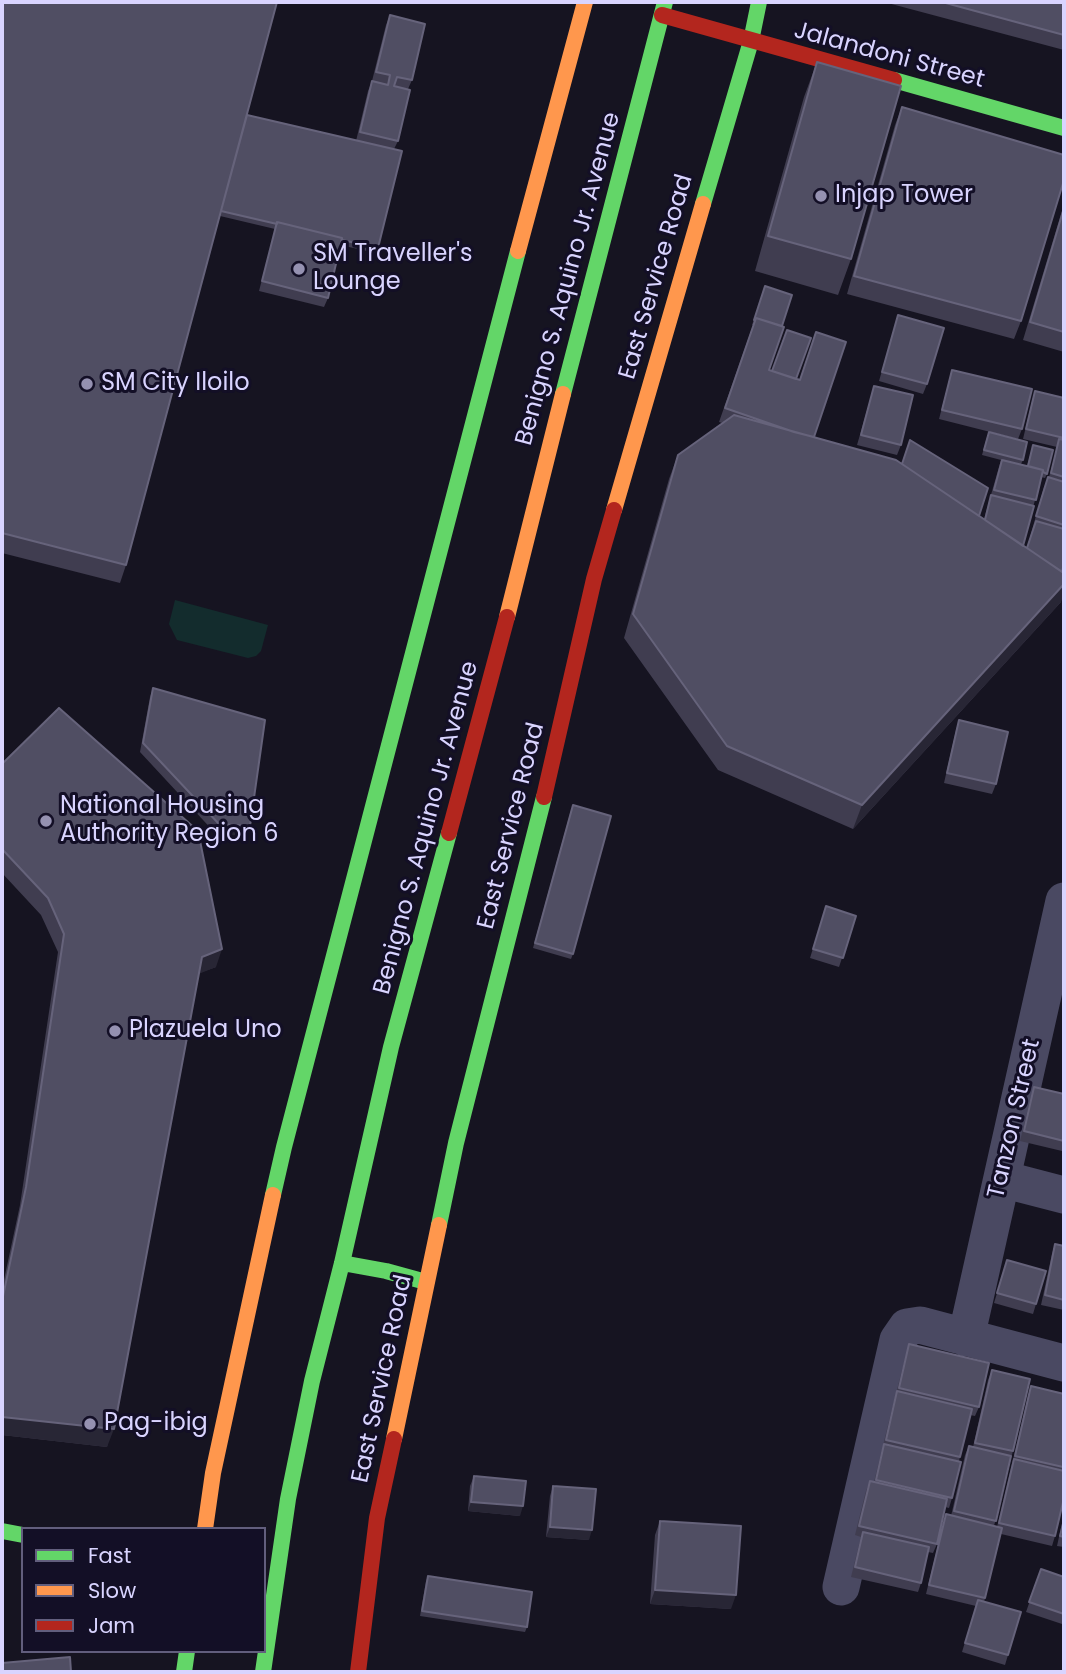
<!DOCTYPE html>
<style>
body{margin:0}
#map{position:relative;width:1066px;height:1674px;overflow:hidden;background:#161421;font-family:Poppins,sans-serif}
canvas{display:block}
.frame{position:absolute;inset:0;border:4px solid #d9d4ff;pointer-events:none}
.legend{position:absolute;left:21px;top:1527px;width:245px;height:126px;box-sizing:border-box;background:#130f26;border:2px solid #625e7d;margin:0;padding:9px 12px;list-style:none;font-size:21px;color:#d9d4ff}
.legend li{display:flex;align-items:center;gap:14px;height:35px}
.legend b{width:35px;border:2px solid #625e7d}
</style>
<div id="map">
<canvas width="1066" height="1674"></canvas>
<div class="frame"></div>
<ul class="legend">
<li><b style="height:9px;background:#63d668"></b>Fast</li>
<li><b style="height:9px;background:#ff974d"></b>Slow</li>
<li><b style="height:9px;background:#b3261e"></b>Jam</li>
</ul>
</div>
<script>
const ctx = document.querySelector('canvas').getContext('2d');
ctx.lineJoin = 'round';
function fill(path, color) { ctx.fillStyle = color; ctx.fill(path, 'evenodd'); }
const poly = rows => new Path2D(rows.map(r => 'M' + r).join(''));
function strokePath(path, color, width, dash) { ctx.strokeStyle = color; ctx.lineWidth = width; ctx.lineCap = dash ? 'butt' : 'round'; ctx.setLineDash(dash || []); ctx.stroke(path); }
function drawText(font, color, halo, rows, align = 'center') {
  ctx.font = font + ' Poppins,sans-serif'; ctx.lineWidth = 6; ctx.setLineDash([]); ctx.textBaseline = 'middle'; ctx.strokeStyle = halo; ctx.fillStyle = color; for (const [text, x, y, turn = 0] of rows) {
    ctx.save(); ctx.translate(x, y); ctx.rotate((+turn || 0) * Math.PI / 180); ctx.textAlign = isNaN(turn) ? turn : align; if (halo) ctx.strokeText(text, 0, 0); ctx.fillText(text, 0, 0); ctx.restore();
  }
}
fill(poly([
 [175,600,268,625,261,651,256,656,248,658,177,640,169,624]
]), '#132c2d');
strokePath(poly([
 [1002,1179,1064,1195],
 [966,1338,1064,901],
 [841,1587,898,1340,907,1327,920,1325,1064,1363]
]), '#4a4962', 37);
strokePath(poly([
 [894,80,1064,128],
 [703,204,751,41,759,2],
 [563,394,665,2],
 [273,1195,284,1147,518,251],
 [439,1225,456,1143,544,797],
 [342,1263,386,1271,426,1282],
 [2,1531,23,1535],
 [184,1672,187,1651],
 [263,1672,288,1499,312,1381,342,1263,391,1047,449,833]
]), '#63d668', 16);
strokePath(poly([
 [518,251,585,2],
 [614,510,703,204],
 [507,617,563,394],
 [394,1439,439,1225],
 [205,1529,213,1473,273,1195]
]), '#ff974d', 16);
strokePath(poly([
 [662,15,894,80],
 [544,797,594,579,614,510],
 [449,833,507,617],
 [358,1672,377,1518,394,1439]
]), '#b3261e', 16);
fill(poly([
 [2,2,247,115,356,141,368,91,372,81,386,25,390,15,412,80,408,89,397,87,398,141,394,149,378,248,376,253,340,245,328,298,324,307,259,291,275,229,220,216,126,565,120,583,2,553],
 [884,2,1064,2,1064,50],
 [817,62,851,259,838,295,755,271,804,97],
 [902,107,1021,321,1014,339,847,294,895,125],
 [1064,204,1064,352,1023,340],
 [765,286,769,370,796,379,814,437,984,519,1001,460,982,455,987,437,1023,460,1021,464,1027,466,1033,445,1047,474,1045,478,1041,477,1023,546,1027,548,1044,487,1049,477,1057,447,1023,439,1032,401,1035,391,1064,398,1064,564,1062,572,1061,602,853,829,718,770,624,638,669,479,678,455,722,423,719,422,753,325,752,325],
 [898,315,927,384,923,394,879,381],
 [952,370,1022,429,1018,439,939,419],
 [874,386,901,445,897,455,857,445],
 [153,688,250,826,247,836,216,834,140,752,150,697],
 [959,720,996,784,992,794,944,783,956,730],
 [2,764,216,967,199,973,107,1447,2,1435,2,1289,20,1205,58,952,41,915,2,873],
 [571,810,573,954,571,959,533,948],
 [823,916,856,916,839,967,810,958],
 [1034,1087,1064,1094,1064,1145,1062,1151,1020,1141,1031,1097],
 [1055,1244,1064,1246,1064,1310,1041,1305,1052,1254],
 [1007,1260,1036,1304,1033,1314,994,1303],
 [909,1344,979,1407,975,1416,970,1415,959,1461,952,1498,949,1508,945,1507,937,1544,933,1553,928,1552,921,1583,918,1592,851,1577,861,1537,855,1535,866,1491,870,1481,874,1482,894,1401],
 [992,1370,1013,1451,994,1526,997,1527,1028,1396,1031,1386,1064,1394,1064,1498,1055,1536,1052,1546,1001,1534,984,1602,1008,1655,1005,1665,962,1652,976,1606,926,1594,943,1524,946,1514,951,1516,965,1455,969,1446,973,1447,988,1380],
 [474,1476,520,1516,468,1511,470,1486],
 [553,1486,589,1540,546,1537,550,1496],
 [1064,1514,1064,1547,1057,1546],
 [660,1521,731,1609,650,1604,655,1535],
 [1041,1569,1064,1577,1064,1618,1062,1624,1026,1612],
 [428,1576,527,1627,525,1632,420,1616,426,1581]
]), '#403d50');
fill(poly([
 [1064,584,1064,594,1061,602,853,829,862,805],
 [219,824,250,826,247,836,216,834],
 [222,949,216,967,196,975,202,957],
 [2,1417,114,1429,107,1447,2,1435],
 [471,1502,523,1506,520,1516,468,1511],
 [550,1527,592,1530,589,1540,546,1537],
 [655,1590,736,1595,731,1609,650,1604]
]), '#282635');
const building = poly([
 [2,2,277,2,126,565,2,533,2,2],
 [942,2,1064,2,1064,35,942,2],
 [390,15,425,24,412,80,397,77,394,86,410,90,398,141,360,132,372,81,388,85,390,75,376,72,390,15],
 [817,62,901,86,851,259,768,236,817,62],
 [902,107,1064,155,1064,180,1021,321,854,276,902,107],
 [247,115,402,151,378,248,342,240,342,238,277,222,277,224,221,211,247,115],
 [1064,208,1064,332,1030,322,1064,208],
 [277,222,342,238,328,298,262,281,277,222],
 [765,286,792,295,782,326,756,318,755,320,754,320,765,286],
 [898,315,944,328,927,384,882,372,898,315],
 [756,318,784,327,769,370,800,380,816,332,846,342,814,437,794,432,725,408,756,318],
 [787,330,811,338,796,379,772,371,787,330],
 [952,370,1032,389,1022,429,942,410,952,370],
 [874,386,913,395,901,445,861,435,874,386],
 [1035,391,1064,398,1064,438,1026,429,1035,391],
 [734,415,896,460,1064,573,1064,584,862,805,727,746,633,614,678,455,734,415],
 [989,432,1027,442,1023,460,984,450,989,432],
 [1059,439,1064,440,1064,477,1051,473,1059,439],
 [910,440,988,488,979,516,902,464,910,440],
 [1033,445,1053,450,1047,474,1043,472,1043,470,1028,466,1033,445],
 [1002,460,1043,470,1036,500,994,490,1002,460],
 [1048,477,1064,482,1064,525,1036,516,1048,477],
 [991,495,1034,506,1023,546,985,520,991,495],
 [1036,521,1064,529,1064,564,1062,572,1027,548,1036,521],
 [153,688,265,720,250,826,219,824,143,743,153,688],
 [59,708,198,831,222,949,202,957,114,1429,2,1417,2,1301,26,1187,64,934,48,898,2,849,2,764,59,708],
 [959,720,1008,732,996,784,947,773,959,720],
 [573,805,611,816,573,954,535,943,573,805],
 [826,906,856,916,843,958,813,949,826,906],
 [1034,1087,1064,1094,1064,1141,1024,1131,1034,1087],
 [1055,1244,1064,1246,1064,1300,1045,1295,1055,1244],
 [1007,1260,1046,1271,1036,1304,997,1293,1007,1260],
 [909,1344,989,1363,979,1407,899,1388,909,1344],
 [992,1370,1030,1379,1013,1451,975,1443,992,1370],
 [1031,1386,1064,1394,1063,1467,1015,1456,1031,1386],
 [897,1391,972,1409,960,1457,886,1440,897,1391],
 [884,1444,961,1462,952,1498,876,1480,884,1444],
 [969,1446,1011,1456,996,1521,954,1511,969,1446],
 [1014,1459,1064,1471,1064,1498,1055,1536,999,1523,1014,1459],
 [474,1476,526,1481,523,1506,471,1502,474,1476],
 [870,1481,947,1499,937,1544,859,1526,870,1481],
 [553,1486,596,1489,592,1530,550,1527,553,1486],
 [946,1514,1002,1528,985,1598,929,1585,946,1514],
 [1064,1520,1064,1537,1060,1536,1064,1520],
 [660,1521,741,1526,736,1595,655,1590,660,1521],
 [863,1532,929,1547,921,1583,855,1567,863,1532],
 [1041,1569,1064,1577,1064,1614,1029,1602,1041,1569],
 [428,1576,532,1592,527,1627,422,1611,428,1576],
 [978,1600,1021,1612,1008,1655,965,1643,978,1600],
 [70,1657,71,1672,2,1672,2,1663,70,1657]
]);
fill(building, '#504e63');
strokePath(building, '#66637b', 2);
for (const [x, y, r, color] of [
 [821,196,7,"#9591b1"],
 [299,269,7,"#9591b1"],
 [87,384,7,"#9591b1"],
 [46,821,7,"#9591b1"],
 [115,1031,7,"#9591b1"],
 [90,1424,7,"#9591b1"]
]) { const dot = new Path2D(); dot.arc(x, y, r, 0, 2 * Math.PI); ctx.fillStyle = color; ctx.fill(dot); strokePath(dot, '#130f26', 2.5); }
drawText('24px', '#d9d4ff', '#130f26', [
 ["Jalandoni Street",889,56,15],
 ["East Service Road",657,277,-74],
 ["Benigno S. Aquino Jr. Avenue",569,279,-75],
 ["East Service Road",512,826,-76],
 ["Benigno S. Aquino Jr. Avenue",427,828,-75],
 ["Tanzon Street",1015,1119,-77],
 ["East Service Road",383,1379,-78]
]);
drawText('24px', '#d9d4ff', '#130f26', [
 ["Injap Tower",835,196],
 ["SM Traveller's",313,255],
 ["Lounge",313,283],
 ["SM City Iloilo",101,384],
 ["National Housing",60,807],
 ["Authority Region 6",60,835],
 ["Plazuela Uno",129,1031],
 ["Pag-ibig",104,1424]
], 'left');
</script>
